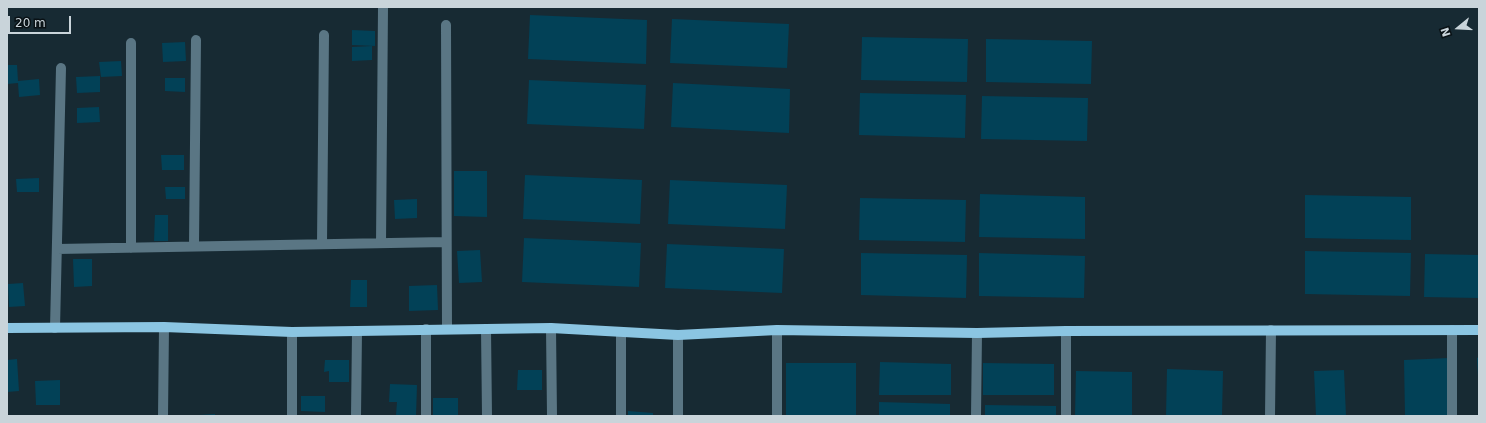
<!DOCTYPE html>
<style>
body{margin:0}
#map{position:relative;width:1486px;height:423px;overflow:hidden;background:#172a33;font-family:"DejaVu Sans",sans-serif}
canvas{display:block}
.frame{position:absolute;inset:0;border:8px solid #c9d4da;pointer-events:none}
.north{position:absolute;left:1438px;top:8px;width:40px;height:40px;-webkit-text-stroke:3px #091115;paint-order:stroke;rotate:252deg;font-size:11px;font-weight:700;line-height:16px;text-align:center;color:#c9d4da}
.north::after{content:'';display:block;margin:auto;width:14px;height:18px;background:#c9d4da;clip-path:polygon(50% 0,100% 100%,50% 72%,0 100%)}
.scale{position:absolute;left:8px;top:16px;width:63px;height:18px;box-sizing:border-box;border:2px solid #c9d4da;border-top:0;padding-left:5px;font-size:12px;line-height:14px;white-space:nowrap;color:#c9d4da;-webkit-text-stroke:3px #091115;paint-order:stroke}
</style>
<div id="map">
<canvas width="1486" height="423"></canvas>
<div class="frame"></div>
<div class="north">N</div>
<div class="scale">20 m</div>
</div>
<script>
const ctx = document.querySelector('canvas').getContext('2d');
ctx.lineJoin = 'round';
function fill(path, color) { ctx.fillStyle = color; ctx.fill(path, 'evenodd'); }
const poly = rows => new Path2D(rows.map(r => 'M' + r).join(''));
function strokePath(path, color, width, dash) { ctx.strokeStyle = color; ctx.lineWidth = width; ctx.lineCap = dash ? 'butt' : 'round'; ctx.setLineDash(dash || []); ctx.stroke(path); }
fill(poly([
 [530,15,647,20,646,64,528,59],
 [672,19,789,24,787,68,670,63],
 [352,30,375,31,375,46,352,45],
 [862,37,968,39,967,82,861,80],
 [986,39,1092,41,1091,84,986,82],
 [185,42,186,61,163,62,162,43],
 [372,46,372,60,352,61,352,47],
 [121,61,122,76,101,77,99,62],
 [7,65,17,65,18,81,39,79,40,95,19,97,18,83,7,84],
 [100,76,100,92,77,93,76,77],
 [165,78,185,78,185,92,165,91],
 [529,80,646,85,644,129,527,124],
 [673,83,790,89,789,133,671,127],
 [860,93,966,95,965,138,859,135],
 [982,96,1088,98,1087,141,981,139],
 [99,107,100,122,77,123,77,108],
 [161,155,184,155,184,170,162,170],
 [454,171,487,171,487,217,454,216],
 [525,175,642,180,640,224,523,219],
 [39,178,39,192,17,192,16,179],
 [670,180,787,185,785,229,668,224],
 [165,187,185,187,185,199,166,199],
 [980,194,1085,197,1085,239,979,237],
 [1305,195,1411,197,1411,240,1305,238],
 [860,198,966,200,965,242,859,240],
 [417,199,417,218,395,219,394,200],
 [155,215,168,215,168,241,154,241],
 [524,238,641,243,639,287,522,282],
 [667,244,784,249,782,293,665,288],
 [480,250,482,282,459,283,457,251],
 [1305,251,1411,253,1410,296,1305,294],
 [861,253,967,255,966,298,861,295],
 [979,253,1085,256,1084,298,979,296],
 [1425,254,1479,255,1479,298,1424,297],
 [73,259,92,259,92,286,74,287],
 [351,280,367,280,367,307,350,307],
 [23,283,25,306,9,307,8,284],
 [437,285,438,310,409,311,409,286],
 [1479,357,1479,376,1478,376,1477,358],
 [1449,358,1450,416,1405,416,1404,360],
 [17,359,19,391,7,392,7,360],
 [325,360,349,360,349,382,329,382,329,371,324,372],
 [880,362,951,364,951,395,879,395],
 [786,363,856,363,856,416,786,416],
 [983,363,1054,364,1054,395,983,395],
 [1167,369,1223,371,1222,416,1166,416],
 [518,370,542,370,542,390,517,390],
 [1344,370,1346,416,1316,416,1314,371],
 [1076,371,1132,372,1132,416,1075,416],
 [60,380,60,405,36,405,35,381],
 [390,384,417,385,416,416,396,415,397,402,389,402],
 [301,396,325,396,325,412,301,411],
 [433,398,458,398,458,415,433,415],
 [879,402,950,404,950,416,879,416],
 [985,405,1056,406,1056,416,985,416],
 [628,411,653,413,653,416,628,416],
 [215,414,215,416,199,416,199,415]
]), '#024157');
strokePath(poly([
 [446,25,447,329],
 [131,43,131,248],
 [322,243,324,35],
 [381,243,383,8],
 [194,245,196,40],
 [57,249,446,242],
 [55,328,61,68],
 [551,328,552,416],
 [486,329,487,416],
 [1066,331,1066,416],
 [292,332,292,416],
 [678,335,678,416],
 [163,416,164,327],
 [356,416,357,332],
 [426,416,426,329],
 [621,416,621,332],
 [777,416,777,330],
 [976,416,977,333],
 [1270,416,1271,330],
 [1452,416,1452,330]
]), '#5a7684', 10);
strokePath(poly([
 [7,328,164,327,292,332,551,328,678,335,777,330,977,333,1066,331,1479,330]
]), '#8bc5e2', 10);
</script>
